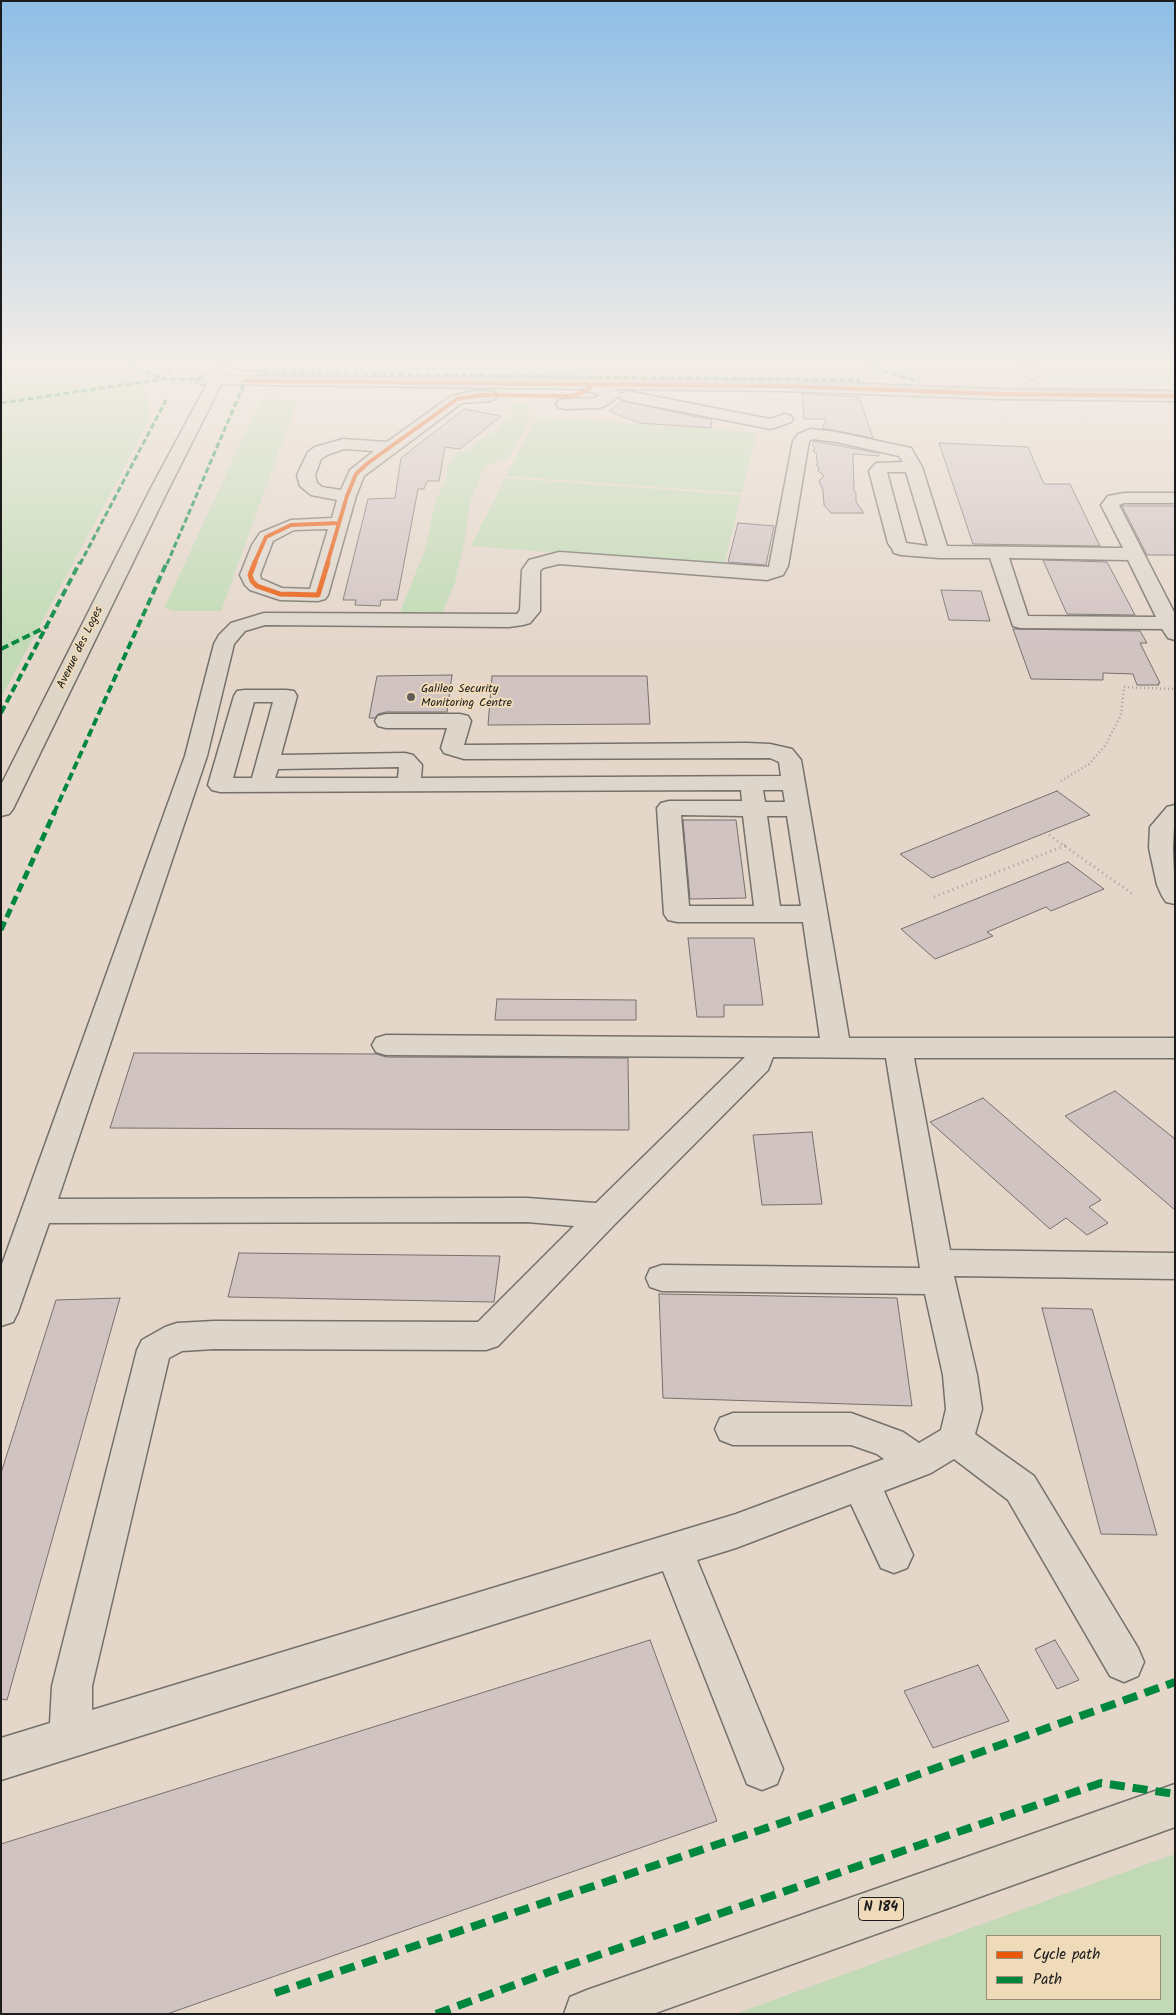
<!DOCTYPE html>
<style>
body{margin:0}
#map{position:relative;width:1176px;height:2015px;overflow:hidden;background:#e5d6ca;font-family:Kalam,sans-serif}
canvas{display:block}
.frame{position:absolute;inset:0;border:2px solid #1c1c1c;pointer-events:none}
.legend{position:absolute;left:986px;top:1935px;width:175px;height:65px;box-sizing:border-box;background:#efdbb9;border:1px solid #9b8f7a;margin:0;padding:6px 9px;list-style:none;font-size:15px;color:#1c1c1c}
.legend li{display:flex;align-items:center;gap:10px;height:25px}
.legend b{width:25px;border:1px solid #9b8f7a}
</style>
<div id="map">
<canvas width="1176" height="2015"></canvas>
<div class="frame"></div>
<ul class="legend">
<li><b style="height:6px;background:#e8590c"></b>Cycle path</li>
<li><b style="height:6px;background:#00873e"></b>Path</li>
</ul>
</div>
<script>
const ctx = document.querySelector('canvas').getContext('2d');
ctx.lineJoin = 'round';
function fill(path, color) { ctx.fillStyle = color; ctx.fill(path, 'evenodd'); }
const poly = rows => new Path2D(rows.map(r => 'M' + r).join(''));
function strokePath(path, color, width, dash) { ctx.strokeStyle = color; ctx.lineWidth = width; ctx.lineCap = dash ? 'butt' : 'round'; ctx.setLineDash(dash || []); ctx.stroke(path); }
function drawText(font, color, halo, rows, align = 'center') {
  ctx.font = font + ' Kalam,sans-serif'; ctx.lineWidth = 4; ctx.setLineDash([]); ctx.textBaseline = 'middle'; ctx.strokeStyle = halo; ctx.fillStyle = color; for (const [text, x, y, turn = 0] of rows) {
    ctx.save(); ctx.translate(x, y); ctx.rotate((+turn || 0) * Math.PI / 180); ctx.textAlign = isNaN(turn) ? turn : align; if (halo) ctx.strokeText(text, 0, 0); ctx.fillText(text, 0, 0); ctx.restore();
  }
}
fill(poly([
 [1,365,161,365,146,389,151,417,1,698],
 [174,365,198,365,206,370,201,376,178,376,170,372],
 [240,365,1175,365,1175,385,978,383,757,374,299,371,262,370,244,368],
 [257,373,776,379,852,381,852,386,252,378],
 [267,399,293,400,297,402,221,611,175,611,164,608,260,401],
 [524,403,530,407,529,420,508,459,489,464,483,470,470,503,465,538,455,583,442,613,400,612,425,550,436,500,447,476,447,467,454,455,468,450,478,441,497,430,506,420,514,404],
 [536,417,756,432,742,493,506,476],
 [505,478,741,495,724,566,471,546],
 [1175,1854,1175,2014,735,2014,1147,1864],
 [987,1936,1160,1936,1160,1999,987,1999]
]), '#c1dab5');
const building = poly([
 [802,394,859,397,873,438,822,428,827,419,804,419,802,394],
 [622,401,712,420,711,428,639,423,609,411,622,401],
 [464,409,501,416,460,449,445,447,439,481,427,481,424,489,418,489,397,600,381,600,380,606,355,605,356,600,343,600,368,499,395,498,401,458,464,409],
 [814,441,878,453,879,456,853,454,854,491,856,493,856,502,864,513,831,513,824,505,823,490,819,481,824,476,818,471,819,467,816,465,818,462,816,460,817,454,813,451,815,448,812,445,814,441],
 [939,443,1028,447,1044,484,1070,484,1100,546,973,544,939,443],
 [1122,506,1175,506,1175,555,1147,555,1122,506],
 [738,523,774,526,766,565,728,562,738,523],
 [1043,560,1107,562,1135,615,1067,614,1043,560],
 [941,590,981,591,990,621,949,620,941,590],
 [1013,629,1140,631,1147,643,1140,643,1160,683,1158,683,1159,685,1137,685,1133,674,1103,673,1103,680,1031,679,1013,629],
 [452,675,447,712,386,712,378,714,375,718,369,718,377,676,452,675],
 [492,676,647,676,650,724,488,725,492,676],
 [1057,791,1090,815,932,878,900,854,1057,791],
 [683,820,736,820,746,898,690,899,683,820],
 [1068,862,1104,889,1051,911,1046,907,987,932,993,936,935,959,901,929,1068,862],
 [688,938,754,938,763,1005,724,1005,724,1017,697,1017,688,938],
 [497,999,636,1000,636,1020,495,1020,497,999],
 [134,1053,376,1054,386,1057,628,1058,629,1130,110,1128,134,1053],
 [1115,1091,1175,1139,1175,1210,1065,1116,1115,1091],
 [983,1098,1101,1200,1089,1207,1108,1223,1087,1235,1066,1218,1050,1229,930,1122,983,1098],
 [812,1132,822,1204,762,1205,753,1135,812,1132],
 [239,1253,500,1256,494,1302,228,1297,239,1253],
 [659,1294,897,1298,912,1406,663,1398,659,1294],
 [120,1298,7,1700,1,1699,1,1473,56,1300,120,1298],
 [1042,1308,1092,1309,1157,1535,1101,1534,1042,1308],
 [650,1640,717,1821,167,2014,1,2014,1,1844,650,1640],
 [1055,1640,1079,1680,1057,1689,1035,1649,1055,1640],
 [978,1665,1009,1721,933,1748,904,1691,978,1665]
]);
fill(building, '#d2c3c3');
strokePath(building, '#76706a', 1);
const minor = poly([
 [1021,365,1035,365,1040,374,1037,377,1032,379,1027,377,1021,365],
 [204,376,783,381,999,389,1175,391,1175,401,999,399,783,391,613,389,621,394,627,391,770,419,785,414,791,416,793,419,791,422,771,429,627,401,621,399,619,396,605,406,599,408,564,409,558,407,556,404,558,401,564,399,595,398,600,395,588,391,586,389,199,384,196,381,199,378,204,376],
 [473,391,489,391,495,393,497,396,495,399,489,401,462,403,364,476,356,496,328,595,325,599,318,601,280,600,250,590,245,585,240,575,252,545,260,533,291,520,332,518,337,500,311,495,300,486,297,475,308,452,315,447,343,439,387,442,451,396,473,391],
 [344,449,374,451,350,470,341,490,322,487,317,483,315,475,321,459,327,455,344,449],
 [328,529,310,589,282,588,261,579,260,575,273,541,294,530,328,529],
 [811,429,836,432,911,448,922,467,947,546,1123,548,1101,505,1108,496,1124,493,1175,493,1175,503,1124,503,1119,505,1175,614,1175,640,1168,638,1162,629,1020,628,1013,626,990,558,939,558,901,555,894,553,892,549,888,543,869,471,876,463,903,462,899,456,836,442,813,439,809,441,788,566,783,575,767,580,559,564,543,568,540,571,540,611,530,623,523,625,509,627,265,625,245,631,234,644,207,756,58,1199,527,1198,596,1203,745,1057,386,1055,376,1052,372,1045,376,1038,386,1035,820,1038,803,922,677,922,668,920,664,914,657,808,661,803,669,801,742,801,741,790,220,792,212,790,208,785,234,696,237,691,245,690,286,690,294,691,297,696,281,755,405,753,413,755,422,765,421,778,781,776,779,762,770,758,464,759,444,753,441,748,447,728,386,728,378,726,375,721,378,716,386,714,460,714,468,716,471,721,464,745,466,745,747,743,770,744,792,749,801,760,849,1038,1175,1038,1175,1058,914,1058,950,1250,1175,1253,1175,1279,954,1276,977,1375,982,1409,975,1434,1034,1476,1138,1648,1144,1662,1138,1676,1124,1682,1110,1676,1008,1500,954,1459,931,1473,884,1491,913,1555,907,1568,894,1573,881,1568,851,1504,736,1548,697,1560,783,1769,777,1784,762,1790,747,1784,663,1571,1,1780,1,1738,50,1723,52,1686,137,1350,142,1340,165,1327,177,1323,214,1321,478,1322,574,1226,527,1222,49,1223,18,1312,13,1322,1,1326,1,1267,185,756,214,644,219,635,231,623,264,613,517,614,520,610,522,570,529,560,559,552,769,567,793,441,798,434,811,429],
 [887,472,906,472,928,546,906,543,887,472],
 [1009,558,1128,560,1156,617,1028,616,1009,558],
 [254,702,273,702,252,778,233,778,254,702],
 [399,767,398,778,275,778,278,769,399,767],
 [763,790,783,790,785,802,765,802,763,790],
 [681,815,743,816,754,906,689,906,681,815],
 [767,816,787,816,801,906,780,906,767,816],
 [773,1057,886,1058,920,1268,662,1265,650,1269,646,1278,650,1287,662,1291,925,1294,943,1375,946,1409,941,1430,919,1443,903,1432,851,1413,733,1413,720,1418,715,1429,720,1440,733,1445,851,1445,877,1454,884,1459,736,1514,92,1710,92,1686,169,1358,182,1351,214,1349,486,1350,498,1346,614,1225,768,1070,773,1057],
 [1175,805,1173,848,1175,904,1166,902,1162,896,1157,885,1149,848,1150,827,1167,807,1175,805]
]);
const major = poly([
 [217,365,231,365,169,488,13,809,9,814,1,816,1,785,151,488,217,365],
 [1175,1784,1175,1827,653,2014,564,2014,570,1997,587,1990,1175,1784]
]);
strokePath(minor, '#76706a', 3);
strokePath(major, '#76706a', 3);
strokePath(poly([
 [998,409,1003,418],
 [1077,410,1082,418]
]), '#a8a098', 2, [0.5, 2.5]);
strokePath(poly([
 [1061,781,1089,764,1105,746,1121,715,1124,687,1175,689]
]), '#a8a098', 2.5, [1, 3]);
strokePath(poly([
 [1049,835,1134,895],
 [934,897,1069,844]
]), '#a8a098', 3, [1, 4]);
fill(minor, '#ded6cb');
fill(major, '#dfd6c8');
strokePath(poly([
 [203,365,229,374,268,378,787,383,986,390,1175,392]
]), '#a8a098', 1);
strokePath(poly([
 [129,365,164,379,171,365],
 [233,365,231,368,273,373,858,380,859,391],
 [866,365,919,382],
 [1,403,164,379,205,379],
 [80,564,166,400],
 [167,564,244,384]
]), '#00873e', 3, [6, 3]);
strokePath(poly([
 [1,649,48,626],
 [1,713,80,562],
 [54,813,167,562]
]), '#00873e', 4, [8, 4]);
strokePath(poly([
 [1,930,55,811]
]), '#00873e', 5, [9, 5]);
strokePath(poly([
 [275,1993,814,1812,1175,1682],
 [436,2014,552,1971,1101,1783,1175,1794]
]), '#00873e', 8, [15, 8]);
strokePath(poly([
 [245,381,783,386,999,394,1175,396],
 [254,564,266,537,291,525,339,523],
 [327,564,347,496,356,474,368,463,457,399,483,395,572,396,586,391,590,387,589,384]
]), '#e8590c', 4);
strokePath(poly([
 [255,562,250,575,252,581,257,586,280,594,318,595,328,562]
]), '#e8590c', 5);
const sky = ctx.createLinearGradient(0, 0, 0, 647);
sky.addColorStop(0, '#8ebee6');
sky.addColorStop(0.56, '#f3ede7');
sky.addColorStop(1, '#f3ede700');
ctx.fillStyle = sky;
ctx.fillRect(0, 0, 1176, 647);
for (const [x, y, r, color] of [
 [411,697,5,"#625d59"]
]) { const dot = new Path2D(); dot.arc(x, y, r, 0, 2 * Math.PI); ctx.fillStyle = color; ctx.fill(dot); strokePath(dot, '#efdbb9', 2); }
drawText('12px', '#1c1c1c', '#efdbb9', [
 ["Avenue des Loges",81,648,-64]
]);
drawText('12px', '#1c1c1c', '#efdbb9', [
 ["Galileo Security",421,690],
 ["Monitoring Centre",421,704]
], 'left');
for (const [x, y, w] of [
 [881,1909,45]
]) { const box = new Path2D(); box.roundRect(x - w / 2, y - 11.5, w, 23, 4); ctx.fillStyle = '#efdbb9'; ctx.fill(box); strokePath(box, '#1c1c1c', 1); }
drawText('bold 14px', '#1c1c1c', null, [
 ["N 184",881,1909]
]);
</script>
